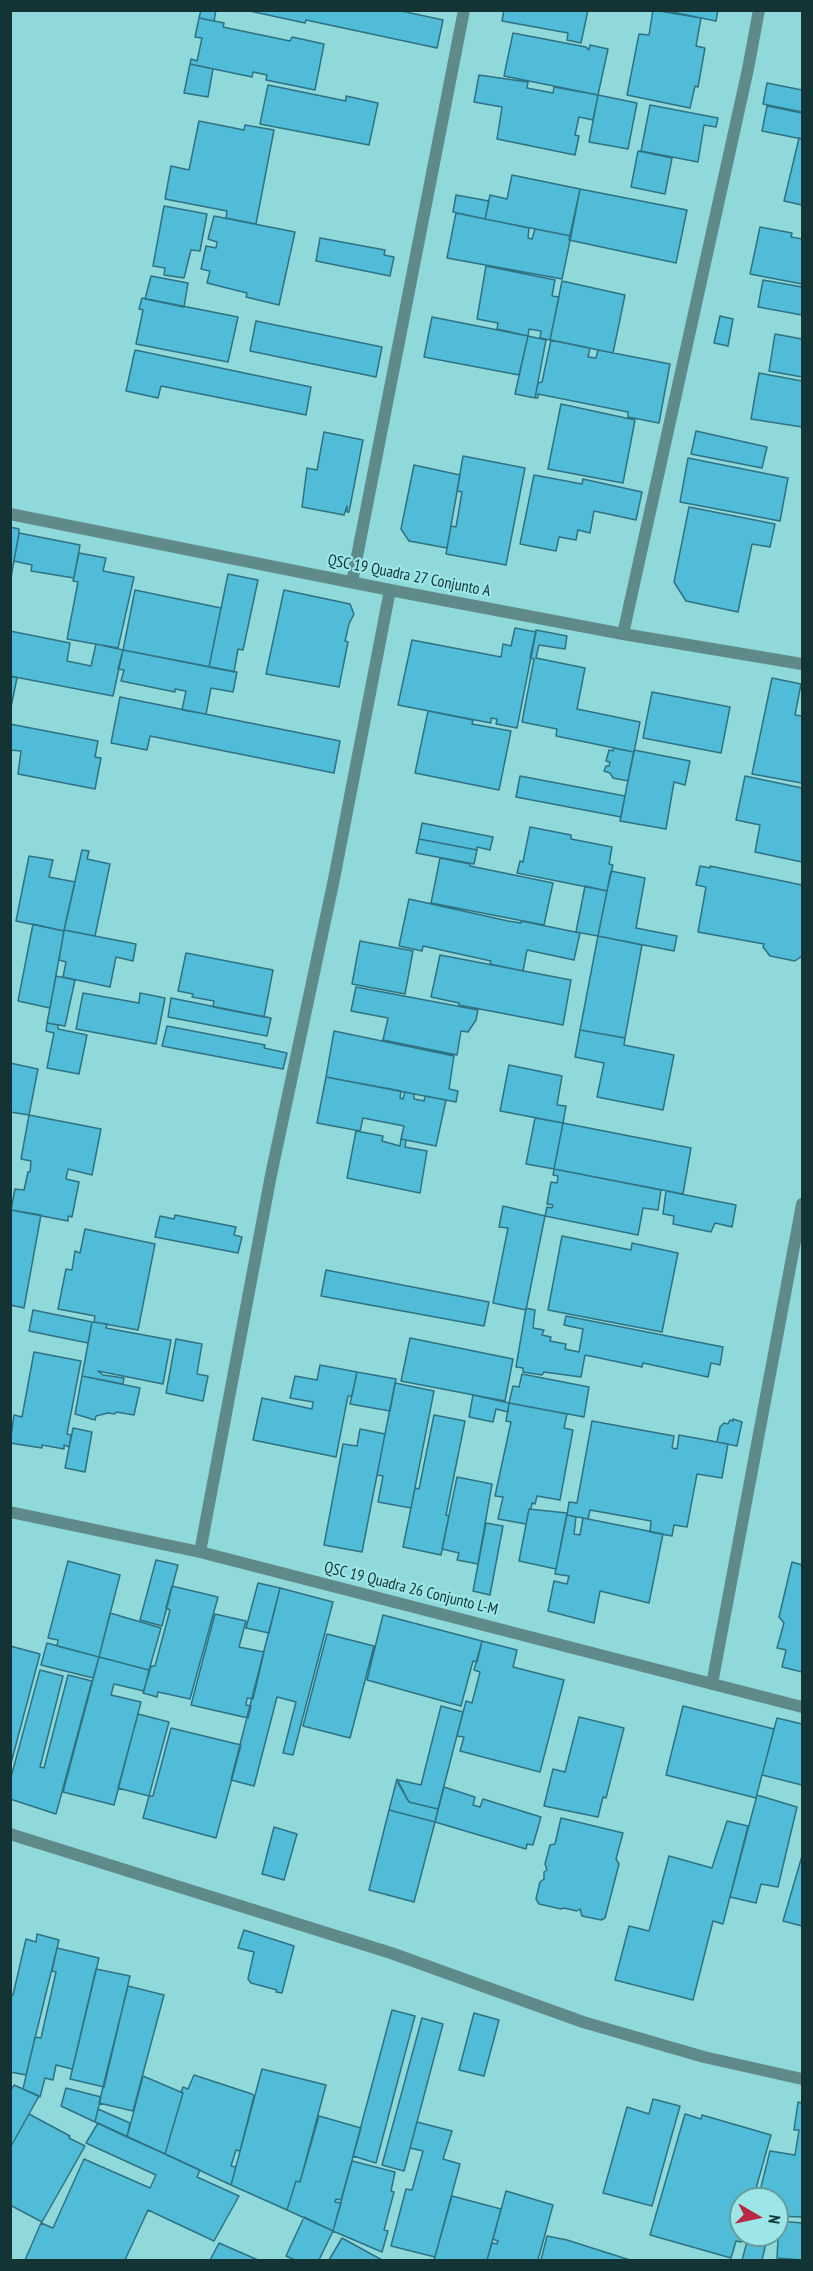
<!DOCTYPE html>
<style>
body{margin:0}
#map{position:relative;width:813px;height:2271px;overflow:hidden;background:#90d9da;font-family:"PT Sans Narrow",sans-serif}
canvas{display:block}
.frame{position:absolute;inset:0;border:12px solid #143334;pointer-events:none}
.north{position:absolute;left:729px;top:2187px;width:60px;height:60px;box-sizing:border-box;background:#9de6e7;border:2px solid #669e9f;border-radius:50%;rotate:99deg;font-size:16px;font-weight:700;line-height:24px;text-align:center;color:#143334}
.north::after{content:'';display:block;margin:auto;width:21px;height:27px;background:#ba2943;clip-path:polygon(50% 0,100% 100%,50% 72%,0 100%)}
</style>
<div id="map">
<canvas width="813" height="2271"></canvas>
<div class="frame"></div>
<div class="north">N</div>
</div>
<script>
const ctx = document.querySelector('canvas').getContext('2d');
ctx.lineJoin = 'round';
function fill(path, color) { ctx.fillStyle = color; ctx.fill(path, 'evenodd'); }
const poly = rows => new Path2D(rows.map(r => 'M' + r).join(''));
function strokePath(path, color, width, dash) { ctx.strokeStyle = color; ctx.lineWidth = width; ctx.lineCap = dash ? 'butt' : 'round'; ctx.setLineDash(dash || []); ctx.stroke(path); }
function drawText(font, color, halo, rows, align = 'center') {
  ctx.font = font + ' "PT Sans Narrow",sans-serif'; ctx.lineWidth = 4.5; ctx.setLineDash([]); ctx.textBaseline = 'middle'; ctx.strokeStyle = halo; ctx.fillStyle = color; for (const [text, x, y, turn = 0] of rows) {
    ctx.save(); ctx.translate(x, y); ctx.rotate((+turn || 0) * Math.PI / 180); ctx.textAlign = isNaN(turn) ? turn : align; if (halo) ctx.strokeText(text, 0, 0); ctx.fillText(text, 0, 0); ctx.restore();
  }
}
const building = poly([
 [201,10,216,10,214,21,199,18,201,10],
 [245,10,397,10,443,20,437,48,306,20,305,23,245,10],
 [504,10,588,10,581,43,567,40,568,33,502,21,504,10],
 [653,10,701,18,696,46,705,48,698,87,695,86,690,108,627,95,639,34,649,35,653,10],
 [662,10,718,10,716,21,662,10],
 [199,18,224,23,223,27,290,41,292,37,324,44,315,90,266,80,267,75,253,72,252,77,190,64,191,59,197,61,202,38,195,37,199,18],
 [513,33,586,47,589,50,590,45,608,49,598,95,504,76,513,33],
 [190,64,213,69,208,97,184,93,190,64],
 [479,75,528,82,527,88,553,93,554,87,598,95,593,120,579,117,575,135,579,136,575,155,497,139,502,107,474,102,479,75],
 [767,83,802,90,802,112,763,104,767,83],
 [268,85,346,101,346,96,378,103,369,145,260,124,268,85],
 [598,95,637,103,628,149,589,142,598,95],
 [650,105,718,118,716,127,704,125,698,162,641,151,650,105],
 [767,106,802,113,802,139,762,131,767,106],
 [199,121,244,130,245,125,274,130,256,224,226,218,227,211,165,199,171,166,189,170,199,121],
 [799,138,802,139,802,205,784,201,799,138],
 [638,151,672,158,665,194,631,187,638,151],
 [512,175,580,189,571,236,485,219,490,195,507,199,512,175],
 [580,189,687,210,676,263,569,240,580,189],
 [456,195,489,201,485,219,453,212,456,195],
 [164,206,207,214,200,251,191,250,184,278,164,275,165,268,153,266,164,206],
 [456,213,529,228,528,238,532,239,535,229,571,236,562,279,447,258,456,213],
 [214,216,295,232,279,305,246,297,247,293,207,283,210,271,201,269,206,246,216,248,217,242,208,239,214,216],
 [760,227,792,233,791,237,802,239,802,284,750,274,760,227],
 [320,238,385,250,384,255,394,257,390,276,316,261,320,238],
 [486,266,555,280,552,296,559,297,550,340,540,338,541,331,529,329,528,336,497,329,498,323,477,319,486,266],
 [151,276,188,283,184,307,145,299,151,276],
 [763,280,802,287,802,315,758,307,763,280],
 [562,281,625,295,613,353,550,340,562,281],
 [142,298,238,317,228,362,136,344,143,310,139,309,142,298],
 [720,316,733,319,728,346,714,343,720,316],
 [432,317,528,336,519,375,424,357,432,317],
 [256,321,382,347,376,377,250,351,256,321],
 [775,334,802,339,802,377,769,371,775,334],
 [528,336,546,340,535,398,515,394,528,336],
 [551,340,590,348,588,357,596,358,598,350,670,364,659,423,628,417,628,412,538,394,538,398,535,398,538,383,542,382,551,340],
 [135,350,311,387,306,415,161,386,158,398,126,391,135,350],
 [759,373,802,381,802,427,751,419,759,373],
 [561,404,635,420,623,483,548,469,561,404],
 [696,431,767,447,762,468,691,454,696,431],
 [324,432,363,440,349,512,347,512,347,506,344,515,302,507,307,468,317,470,324,432],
 [463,456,525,468,506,565,446,554,451,526,456,527,462,492,457,491,463,456],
 [688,458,788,478,780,521,680,502,688,458],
 [414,465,460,475,447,548,409,541,401,529,414,465],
 [534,475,582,484,583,479,642,492,636,520,594,511,590,533,578,530,576,540,559,537,556,551,520,544,534,475],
 [689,507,775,524,770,547,752,544,738,612,686,601,674,582,689,507],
 [10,527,19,529,19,533,10,583,10,527],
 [19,533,80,545,74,578,31,571,32,565,14,561,19,533],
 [79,553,106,558,103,571,134,577,118,648,67,639,78,582,73,581,79,553],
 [228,574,258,580,243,650,238,649,234,672,209,667,228,574],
 [135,590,221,608,209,667,123,650,135,590],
 [284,590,350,604,354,614,349,624,345,641,348,642,339,687,266,674,284,590],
 [515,628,536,632,517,728,496,724,497,719,491,718,491,723,398,705,412,640,501,657,503,644,511,646,515,628],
 [536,630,567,636,565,649,539,645,536,658,585,668,577,709,640,722,634,752,556,736,557,729,522,722,534,659,530,658,536,630],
 [10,631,70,643,67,661,91,666,96,644,123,650,113,696,10,676,10,631],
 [123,650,237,672,233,692,211,688,206,714,182,710,186,691,175,689,175,692,121,681,124,670,118,669,123,650],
 [10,676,17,678,11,707,10,707,10,676],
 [772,678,801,684,795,715,802,716,802,783,752,774,772,678],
 [652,692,730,707,721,753,643,738,652,692],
 [120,697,340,741,334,773,150,736,147,750,111,743,120,697],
 [428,711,473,720,472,724,511,731,499,790,415,773,428,711],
 [10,724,98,741,95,757,101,758,95,789,18,774,21,751,10,750,10,724],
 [613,748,634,752,628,781,613,778,610,773,604,771,606,766,609,766,610,762,606,761,609,750,613,751,613,748],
 [634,750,690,761,685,785,674,782,666,829,620,821,634,750],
 [520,776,625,796,621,817,516,797,520,776],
 [745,776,802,788,802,862,755,852,760,825,736,820,745,776],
 [422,823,493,837,490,850,477,847,477,850,419,839,422,823],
 [530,827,571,835,571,839,612,847,609,864,613,865,607,891,517,873,520,861,523,862,530,827],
 [419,839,477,850,474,864,416,853,419,839],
 [82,850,89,851,87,859,110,864,95,936,64,930,82,850],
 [29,856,53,860,49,877,75,882,64,931,16,921,29,856],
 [440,858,470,864,470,866,553,883,544,925,431,903,440,858],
 [700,866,710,868,710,866,802,885,802,956,795,961,770,956,763,947,764,944,698,932,706,887,696,885,700,866],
 [611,871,645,878,636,928,677,936,674,951,598,936,611,871],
 [585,886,607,891,598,936,576,932,585,886],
 [409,899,508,921,521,923,521,921,580,933,574,960,527,950,523,971,490,964,491,961,423,946,422,951,399,946,409,899],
 [33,924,64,931,50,1008,18,1001,33,924],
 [64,930,136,944,133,961,116,957,110,987,63,977,66,962,59,960,64,930],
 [598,936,642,945,625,1038,580,1030,598,936],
 [360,941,413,951,405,994,352,984,360,941],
 [186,953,273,970,264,1017,213,1007,214,1001,192,997,193,994,178,991,186,953],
 [440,955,571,980,563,1025,459,1005,459,1003,431,997,440,955],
 [56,976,75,980,65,1026,47,1023,56,976],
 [356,987,478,1010,476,1020,468,1032,461,1031,457,1055,383,1040,388,1018,351,1011,356,987],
 [83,993,139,1003,140,993,165,998,156,1044,76,1029,83,993],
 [171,998,271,1018,267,1036,168,1017,171,998],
 [47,1023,58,1025,58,1029,87,1035,79,1074,47,1068,54,1033,46,1031,47,1023],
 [167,1026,265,1045,264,1048,287,1053,283,1069,162,1046,167,1026],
 [580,1030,625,1038,624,1045,674,1055,663,1110,597,1097,604,1063,575,1057,580,1030],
 [334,1031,454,1056,449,1089,458,1091,456,1102,326,1077,334,1031],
 [10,1063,38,1069,29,1115,10,1112,10,1063],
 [509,1065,562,1076,557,1105,566,1106,563,1123,500,1111,509,1065],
 [326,1077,401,1091,400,1098,403,1099,405,1092,414,1094,414,1099,424,1101,425,1096,446,1100,436,1146,401,1139,404,1126,363,1118,360,1131,317,1123,326,1077],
 [29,1115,101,1129,92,1175,68,1169,66,1179,79,1182,72,1217,68,1216,68,1221,11,1210,15,1189,24,1190,28,1172,30,1172,31,1161,21,1159,29,1115],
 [535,1118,563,1123,554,1169,526,1164,535,1118],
 [563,1123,691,1148,683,1194,554,1169,563,1123],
 [356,1131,383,1136,382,1141,400,1146,401,1139,406,1140,405,1147,427,1151,420,1193,347,1178,356,1131],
 [554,1169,661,1190,658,1210,643,1208,638,1235,545,1216,547,1207,552,1208,553,1205,547,1204,551,1182,557,1183,558,1176,553,1175,554,1169],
 [666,1191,736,1205,732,1227,715,1223,711,1232,673,1224,674,1216,663,1214,666,1191],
 [503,1206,545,1216,526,1310,493,1303,508,1228,499,1227,503,1206],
 [11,1210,41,1215,24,1308,10,1305,11,1210],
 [175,1215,236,1227,234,1235,242,1237,238,1253,155,1237,160,1216,174,1219,175,1215],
 [85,1229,155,1244,138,1330,94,1322,95,1316,58,1309,66,1269,72,1270,75,1251,80,1253,85,1229],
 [562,1236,631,1250,632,1243,678,1253,662,1332,548,1310,562,1236],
 [326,1270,489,1302,484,1326,321,1296,326,1270],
 [526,1308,535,1310,533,1328,544,1330,542,1335,551,1337,550,1341,566,1344,565,1349,579,1352,583,1329,564,1325,566,1316,723,1347,720,1365,711,1363,708,1377,643,1363,642,1367,585,1355,581,1377,544,1372,542,1375,523,1372,523,1368,516,1367,526,1308],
 [33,1310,92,1322,88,1343,29,1331,33,1310],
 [92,1322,107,1324,106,1328,171,1340,163,1384,98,1371,103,1375,124,1378,123,1384,82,1376,92,1322],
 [410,1338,513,1359,505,1401,401,1381,410,1338],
 [176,1339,202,1344,197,1374,208,1376,203,1401,166,1393,176,1339],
 [34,1352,81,1361,67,1434,71,1435,69,1447,64,1445,64,1449,42,1445,42,1448,10,1443,14,1415,22,1417,34,1352],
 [320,1365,357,1372,352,1396,348,1396,336,1457,253,1440,262,1398,312,1409,313,1402,290,1398,295,1376,317,1380,320,1365],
 [357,1372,396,1379,390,1411,350,1404,357,1372],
 [522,1374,589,1387,584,1417,509,1403,513,1386,519,1387,522,1374],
 [82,1376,140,1388,134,1415,116,1412,115,1414,108,1413,96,1416,95,1420,75,1414,82,1376],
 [395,1383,434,1391,411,1508,378,1502,383,1476,377,1475,395,1383],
 [473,1395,509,1403,508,1412,496,1409,493,1422,469,1417,473,1395],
 [509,1403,567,1414,564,1428,573,1430,560,1500,537,1496,535,1504,532,1503,531,1509,529,1509,526,1524,498,1519,503,1497,495,1496,511,1422,506,1421,509,1403],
 [434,1415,465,1421,446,1515,449,1516,441,1555,403,1547,415,1488,419,1489,434,1415],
 [733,1419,742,1422,737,1446,717,1442,720,1427,724,1423,728,1424,730,1420,733,1421,733,1419],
 [592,1421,674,1436,672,1448,677,1449,679,1435,728,1444,722,1478,697,1474,687,1527,674,1525,672,1536,650,1532,651,1521,590,1510,588,1519,567,1515,569,1502,577,1503,592,1421],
 [73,1428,92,1432,85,1472,65,1468,73,1428],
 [360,1429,385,1434,362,1552,324,1545,343,1444,357,1446,360,1429],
 [457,1477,492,1484,478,1564,457,1560,459,1553,442,1549,457,1477],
 [529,1509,567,1513,556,1569,519,1561,529,1509],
 [567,1515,576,1517,574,1534,580,1535,583,1518,663,1534,649,1603,600,1591,594,1623,548,1611,554,1581,567,1584,569,1576,555,1574,567,1515],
 [486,1523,503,1526,490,1595,473,1591,486,1523],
 [156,1560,178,1565,162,1626,140,1620,156,1560],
 [68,1561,120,1575,99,1657,57,1646,58,1640,48,1638,68,1561],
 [792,1562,802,1565,802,1672,782,1667,786,1650,777,1648,784,1623,779,1617,792,1562],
 [258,1583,280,1588,269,1633,246,1628,258,1583],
 [172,1586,218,1597,190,1699,158,1692,157,1697,143,1693,151,1666,155,1666,170,1610,166,1608,172,1586],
 [280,1588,333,1602,293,1755,283,1753,296,1702,277,1697,254,1786,231,1780,280,1588],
 [110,1613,161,1628,149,1670,99,1657,110,1613],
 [215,1614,246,1621,239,1647,264,1652,253,1699,247,1698,246,1705,251,1706,248,1718,191,1705,215,1614],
 [383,1615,482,1641,477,1662,473,1661,461,1706,367,1680,383,1615],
 [327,1634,374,1646,350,1738,303,1726,327,1634],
 [482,1641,517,1650,513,1667,564,1680,540,1772,460,1751,464,1737,457,1736,466,1701,472,1703,480,1672,474,1670,482,1641],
 [47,1643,99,1657,93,1678,41,1665,47,1643],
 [10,1646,40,1654,10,1767,10,1646],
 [99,1657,149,1670,144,1691,114,1684,111,1695,141,1702,114,1805,63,1792,99,1657],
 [40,1670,63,1676,40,1767,44,1768,68,1675,92,1681,56,1814,10,1799,10,1781,40,1670],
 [441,1706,463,1712,438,1809,409,1802,398,1783,399,1780,421,1785,441,1706],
 [683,1706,774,1729,756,1798,666,1775,683,1706],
 [138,1714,169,1722,149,1796,118,1788,138,1714],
 [579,1717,624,1728,606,1798,603,1797,598,1817,544,1806,553,1769,565,1772,579,1717],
 [777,1718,802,1724,802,1785,762,1775,777,1718],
 [171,1728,241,1745,216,1838,143,1818,149,1796,153,1796,171,1728],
 [397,1779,409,1802,438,1809,435,1822,389,1810,397,1779],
 [444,1787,475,1797,473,1805,480,1807,483,1799,541,1817,533,1845,527,1844,526,1849,435,1822,444,1787],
 [757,1795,797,1807,778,1887,761,1884,756,1903,730,1897,757,1795],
 [389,1810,435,1822,414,1902,369,1890,389,1810],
 [561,1818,623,1833,616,1859,619,1864,605,1918,601,1920,582,1916,580,1909,577,1911,564,1908,561,1909,539,1904,536,1899,540,1882,544,1879,544,1872,547,1870,545,1864,550,1845,555,1844,561,1818],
 [727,1821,748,1826,723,1924,713,1921,693,2000,615,1980,629,1926,649,1931,669,1856,712,1868,727,1821],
 [274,1827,297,1834,284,1880,262,1874,274,1827],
 [802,1856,802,1926,783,1921,802,1856],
 [244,1930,294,1946,282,1993,276,1992,277,1990,251,1983,248,1979,254,1952,238,1948,244,1930],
 [37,1934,59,1940,26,2075,10,2072,10,1994,13,1995,26,1939,36,1942,37,1934],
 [57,1948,99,1958,73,2067,72,2069,56,2065,53,2080,45,2078,40,2097,23,2089,35,2037,41,2038,56,1972,52,1971,57,1948],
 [96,1969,130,1976,104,2087,70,2079,96,1969],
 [128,1986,164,1995,133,2111,99,2103,128,1986],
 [392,2010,415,2016,376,2163,353,2156,392,2010],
 [474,2013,499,2020,484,2076,459,2070,474,2013],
 [422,2018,443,2024,404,2171,382,2165,422,2018],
 [262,2069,326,2085,300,2182,296,2181,287,2210,231,2185,262,2069],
 [194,2075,252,2094,254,2096,240,2151,236,2150,231,2166,236,2167,231,2185,165,2154,183,2093,181,2092,183,2087,188,2089,194,2075],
 [143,2076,183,2093,165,2154,127,2137,143,2076],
 [14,2085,39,2096,10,2148,10,2092,14,2085],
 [66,2088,101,2097,95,2122,61,2106,66,2088],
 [653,2099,680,2106,652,2206,603,2193,627,2107,649,2114,653,2099],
 [798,2102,802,2103,802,2217,777,2216,777,2199,758,2199,770,2151,795,2155,799,2130,794,2130,798,2102],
 [98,2109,130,2123,127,2137,95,2122,98,2109],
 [29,2114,70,2136,69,2138,85,2146,42,2222,10,2205,10,2148,29,2114],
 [685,2114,701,2119,702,2115,771,2135,753,2199,741,2199,741,2235,743,2235,741,2242,736,2241,731,2258,650,2235,685,2114],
 [319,2116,361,2128,341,2200,336,2199,335,2202,341,2203,333,2231,287,2210,296,2181,300,2182,319,2116],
 [417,2122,452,2131,443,2159,460,2164,435,2257,391,2246,406,2189,412,2190,423,2151,410,2148,417,2122],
 [98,2123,200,2170,197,2177,239,2196,214,2241,148,2210,125,2260,25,2260,41,2223,53,2228,84,2159,150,2188,156,2175,86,2143,98,2123],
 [352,2161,395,2172,391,2191,394,2192,384,2230,388,2231,382,2252,333,2231,352,2161],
 [506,2191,553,2205,538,2260,487,2260,492,2243,497,2244,498,2241,493,2239,506,2191],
 [452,2196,501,2209,487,2260,434,2260,452,2196],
 [304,2217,333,2231,319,2260,295,2260,286,2256,304,2217],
 [779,2221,802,2223,802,2260,777,2258,779,2221],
 [749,2235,768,2235,762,2260,742,2260,749,2235],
 [547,2236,567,2240,630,2260,541,2260,547,2236],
 [342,2238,382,2260,329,2260,342,2238],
 [219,2243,258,2260,210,2260,219,2243]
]);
fill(building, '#50bcd7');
strokePath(building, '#2e7283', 1.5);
strokePath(poly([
 [10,514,390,590,623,634,802,664],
 [352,582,464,10],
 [623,634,748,69,759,10],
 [10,1512,200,1552,802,1707],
 [200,1552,271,1175,334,879,390,590],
 [712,1684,802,1204],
 [10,1834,391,1953,583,2022,704,2057,802,2079]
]), '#5f8a8a', 12);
drawText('16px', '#143334', '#9de6e7', [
 ["QSC 19 Quadra 27 Conjunto A",409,576,11],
 ["QSC 19 Quadra 26 Conjunto L-M",411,1589,14]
]);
</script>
